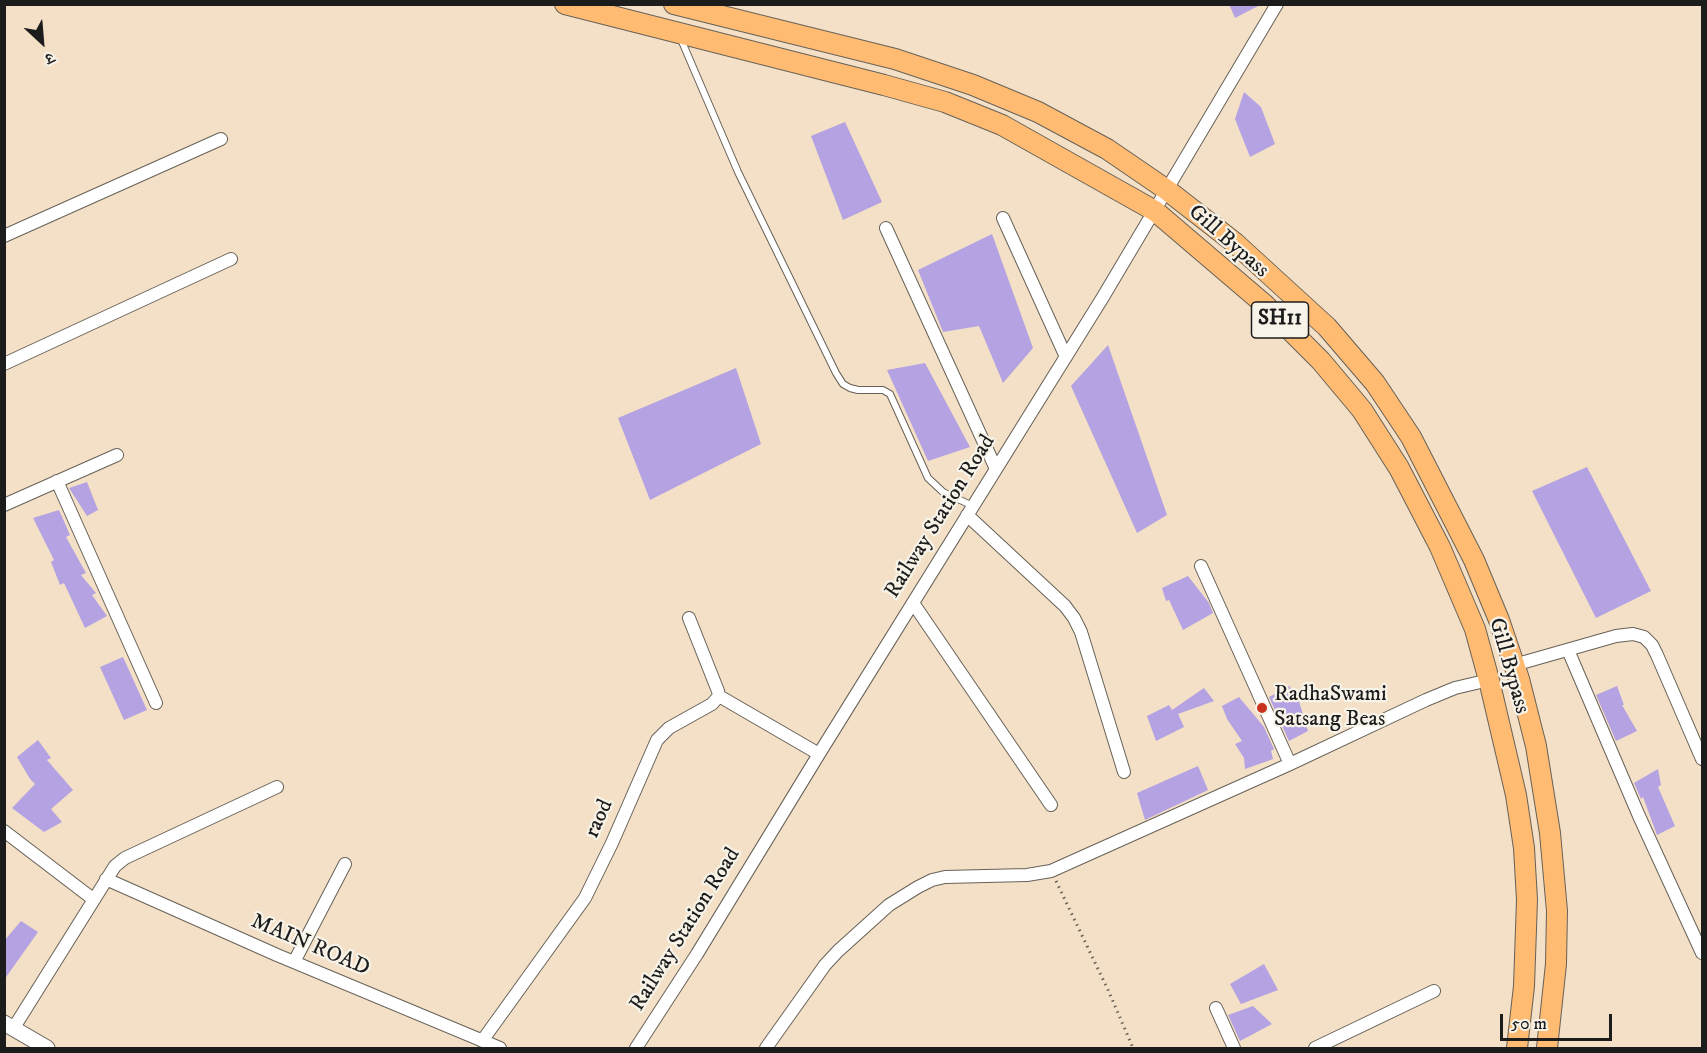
<!DOCTYPE html>
<meta charset="utf-8">
<style>
body{margin:0}
#map{position:relative;width:1707px;height:1053px;overflow:hidden;background:#f3e0c6;font-family:"IM FELL DW Pica","Noto Serif Devanagari",serif}
canvas{display:block}
.frame{position:absolute;inset:0;border:6px solid #1c1c1c;pointer-events:none}
.north{position:absolute;left:12px;top:12px;width:60px;height:60px;-webkit-text-stroke:4px #f7f3e8;paint-order:stroke;rotate:154deg;font-size:16px;font-weight:700;line-height:24px;text-align:center;color:#1c1c1c}
.north::after{content:'';display:block;margin:auto;width:21px;height:27px;background:#1c1c1c;clip-path:polygon(50% 0,100% 100%,50% 72%,0 100%)}
.scale{position:absolute;left:1500px;top:1014px;width:112px;height:27px;box-sizing:border-box;border:3px solid #1c1c1c;border-top:0;padding-left:8px;font-size:18px;line-height:21px;white-space:nowrap;color:#1c1c1c;-webkit-text-stroke:4px #f7f3e8;paint-order:stroke}
</style>
<div id="map">
<canvas width="1707" height="1053"></canvas>
<div class="frame"></div>
<div class="north">उ</div>
<div class="scale">50 m</div>
</div>
<script>
const ctx = document.querySelector('canvas').getContext('2d');
ctx.lineJoin = 'round';
function fill(path, color) { ctx.fillStyle = color; ctx.fill(path, 'evenodd'); }
const poly = rows => new Path2D(rows.map(r => 'M' + r).join(''));
function strokePath(path, color, width, dash) { ctx.strokeStyle = color; ctx.lineWidth = width; ctx.lineCap = dash ? 'butt' : 'round'; ctx.setLineDash(dash || []); ctx.stroke(path); }
function drawText(font, color, halo, rows, align = 'center') {
  ctx.font = font + ' "IM FELL DW Pica",serif'; ctx.lineWidth = 4.5; ctx.setLineDash([]); ctx.textBaseline = 'middle'; ctx.strokeStyle = halo; ctx.fillStyle = color; for (const [text, x, y, turn = 0] of rows) {
    ctx.save(); ctx.translate(x, y); ctx.rotate((+turn || 0) * Math.PI / 180); ctx.textAlign = isNaN(turn) ? turn : align; if (halo) ctx.strokeText(text, 0, 0); ctx.fillText(text, 0, 0); ctx.restore();
  }
}
fill(poly([
 [1229,4,1262,4,1235,18],
 [1244,92,1261,107,1275,144,1250,157,1235,119],
 [845,122,882,202,843,220,811,136],
 [992,234,1033,348,1003,383,979,326,943,332,918,270],
 [1108,345,1167,515,1137,533,1071,386],
 [925,363,970,447,928,461,887,370],
 [736,368,761,444,650,500,618,418],
 [1587,467,1651,591,1596,618,1532,491],
 [87,482,98,510,87,516,69,488],
 [59,510,70,535,66,537,86,573,81,575,96,593,92,595,107,616,85,628,64,583,60,585,51,562,54,560,33,518],
 [1188,576,1209,603,1213,613,1183,630,1169,600,1166,601,1162,588],
 [123,657,147,710,124,720,100,667],
 [1289,686,1298,698,1308,731,1289,741,1269,697],
 [1617,686,1624,705,1622,705,1637,731,1616,741,1596,695],
 [1204,688,1214,701,1178,714,1184,727,1156,741,1147,716,1169,705,1172,710],
 [1239,697,1264,727,1274,749,1271,751,1273,759,1245,769,1244,758,1235,744,1242,741,1227,719,1222,706],
 [38,740,51,758,47,760,73,790,51,809,62,822,44,832,12,808,35,784,30,779,17,757],
 [1198,766,1208,790,1145,820,1137,793],
 [1658,769,1661,785,1658,787,1675,826,1657,835,1643,797,1641,799,1634,783],
 [21,921,38,932,4,980,4,941],
 [1264,964,1278,990,1241,1004,1230,984],
 [1253,1006,1272,1024,1240,1041,1228,1015]
]), '#b4a2e3');
const service = poly([
 [680,37,738,172,836,373,843,384,850,388,858,390,883,390,890,394,928,478,943,492,973,506]
]);
const minor = poly([
 [1003,218,1066,357],
 [886,228,996,469],
 [4,236,221,139],
 [4,364,231,259],
 [57,481,156,703],
 [4,505,117,455],
 [967,515,1065,606,1074,618,1081,632,1124,772],
 [1201,566,1290,764],
 [913,603,1051,805],
 [1568,650,1639,816,1702,953],
 [1514,665,1616,636,1633,634,1644,637,1652,645,1657,655,1702,759],
 [719,696,819,754],
 [4,831,93,899],
 [106,879,277,955,500,1048],
 [294,962,345,864],
 [1216,1008,1234,1048],
 [13,1029,115,866,125,858,277,787],
 [482,1041,585,898,612,843,657,740,669,728,712,704,719,696,718,691,689,618],
 [636,1048,697,954,819,754,1103,297,1277,4],
 [766,1048,825,965,838,951,889,905,918,887,932,880,945,877,1027,875,1051,871,1290,764,1426,700,1455,688,1489,680],
 [1315,1048,1434,991]
]);
const tertiary = poly([
 [4,1023,47,1048]
]);
const primary = poly([
 [565,4,884,85,945,102,1002,125,1155,211,1264,304,1321,361,1362,410,1399,468,1440,547,1475,629,1489,680,1516,795,1524,848,1527,900,1524,986,1517,1048],
 [674,4,895,59,973,85,1038,112,1107,149,1167,190,1235,243,1327,327,1375,383,1411,437,1474,560,1499,620,1519,679,1536,746,1550,833,1557,911,1556,964,1547,1048]
]);
strokePath(service, '#676158', 8);
strokePath(minor, '#676158', 14);
strokePath(tertiary, '#676158', 17);
strokePath(primary, '#676158', 22);
strokePath(poly([
 [1056,881,1109,992,1133,1048]
]), '#676158', 3, [1.5, 4.5]);
strokePath(service, '#fff', 6);
strokePath(minor, '#fff', 12);
strokePath(tertiary, '#fff', 15);
strokePath(primary, '#ffbb71', 20);
for (const [x, y, r, color] of [
 [1262,708,6,"#c8321e"]
]) { const dot = new Path2D(); dot.arc(x, y, r, 0, 2 * Math.PI); ctx.fillStyle = color; ctx.fill(dot); strokePath(dot, '#f7f3e8', 2); }
for (const [x, y, w] of [
 [1280,320,57]
]) { const box = new Path2D(); box.roundRect(x - w / 2, y - 18, w, 36, 4.5); ctx.fillStyle = '#f7f3e8'; ctx.fill(box); strokePath(box, '#1c1c1c', 1.5); }
drawText('bold 21px', '#1c1c1c', null, [
 ["SH11",1280,320]
]);
drawText('22px', '#1c1c1c', '#f7f3e8', [
 ["Gill Bypass",1228,242,41],
 ["Railway Station Road",941,517,-58],
 ["Gill Bypass",1508,666,74],
 ["raod",600,819,-66],
 ["Railway Station Road",686,930,-58],
 ["MAIN ROAD",310,946,23]
]);
drawText('22px', '#1c1c1c', '#f7f3e8', [
 ["RadhaSwami",1274,695],
 ["Satsang Beas",1274,720]
], 'left');
</script>
